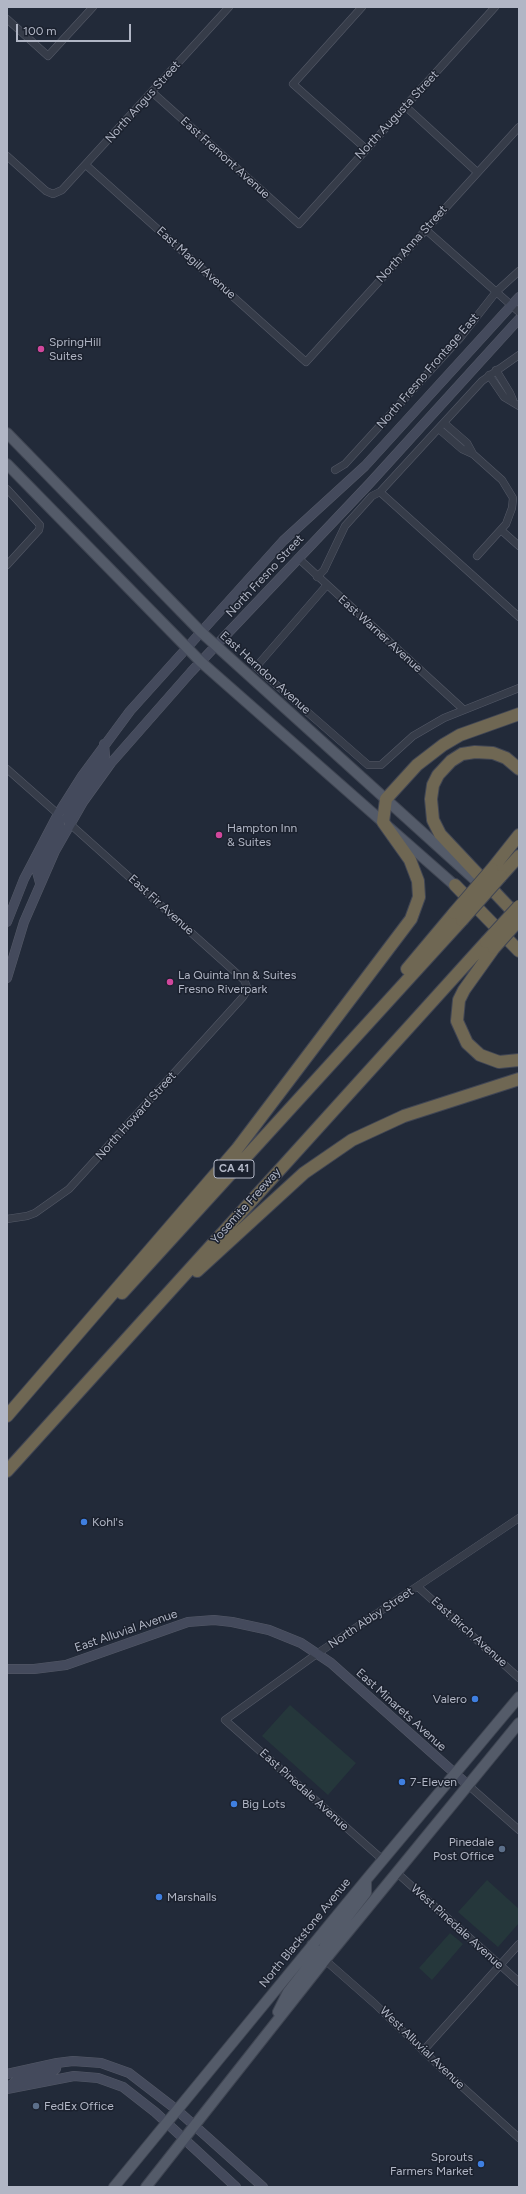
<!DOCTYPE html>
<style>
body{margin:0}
#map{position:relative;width:526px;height:2194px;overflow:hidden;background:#222a39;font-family:Figtree,sans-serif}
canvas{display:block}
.frame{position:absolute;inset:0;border:8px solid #b1b6c5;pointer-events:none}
.scale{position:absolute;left:16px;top:24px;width:115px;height:18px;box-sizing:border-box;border:2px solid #b1b6c5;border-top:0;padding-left:5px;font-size:12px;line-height:14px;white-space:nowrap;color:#b1b6c5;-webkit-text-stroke:3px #1b212e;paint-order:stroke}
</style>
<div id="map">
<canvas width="526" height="2194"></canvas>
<div class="frame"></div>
<div class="scale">100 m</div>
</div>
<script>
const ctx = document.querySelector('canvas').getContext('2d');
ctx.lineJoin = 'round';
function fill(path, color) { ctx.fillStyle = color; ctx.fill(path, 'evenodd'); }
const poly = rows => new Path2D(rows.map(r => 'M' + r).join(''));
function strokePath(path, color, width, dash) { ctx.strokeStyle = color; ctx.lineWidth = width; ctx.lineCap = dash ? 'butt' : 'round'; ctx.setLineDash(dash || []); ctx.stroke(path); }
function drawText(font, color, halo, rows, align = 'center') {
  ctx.font = font + ' Figtree,sans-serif'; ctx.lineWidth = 3; ctx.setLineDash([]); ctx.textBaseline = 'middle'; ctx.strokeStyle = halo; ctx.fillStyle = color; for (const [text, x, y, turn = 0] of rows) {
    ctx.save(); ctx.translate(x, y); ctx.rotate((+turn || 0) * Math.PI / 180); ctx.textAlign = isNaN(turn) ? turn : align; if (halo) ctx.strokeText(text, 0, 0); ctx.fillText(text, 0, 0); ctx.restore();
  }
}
fill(poly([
 [290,1705,356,1763,328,1795,262,1736],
 [487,1880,519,1909,519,1923,498,1947,458,1912],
 [450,1933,463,1944,432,1980,419,1968]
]), '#25373b');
const street = poly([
 [362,7,293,84,365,148],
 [7,19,48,56,93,7],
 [152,92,299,224,495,7],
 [405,106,477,172],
 [7,156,46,191,53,194,62,190,229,7],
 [86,165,306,362,519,127],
 [425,229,519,312],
 [496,370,510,393,513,400],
 [489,375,504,397,519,406],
 [444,423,467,443,473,454],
 [439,429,462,449,473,454,502,480,513,498,512,508,506,524,477,556],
 [335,470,345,464,460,338,496,292,519,271],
 [7,489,40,525,39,530,7,565],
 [380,492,519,617],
 [501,530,519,546],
 [298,558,463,709],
 [317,577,324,570,345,526,372,496,380,492,482,381,519,355],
 [326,586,256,667,368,765,381,765,413,736,444,718,519,688],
 [7,769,58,814],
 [7,1219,27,1216,35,1213,69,1189,243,997,248,989,244,980,70,824],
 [418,1587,519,1678],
 [468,1785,519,1830],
 [383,1860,225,1720,318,1653,519,1518],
 [396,1872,519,1982],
 [325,1960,375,2004,437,2064,519,2138],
 [423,2051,519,1944]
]);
const secondary = poly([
 [70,824,67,818,69,812,105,756,104,744],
 [40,883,37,872,60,827,58,814],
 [7,922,24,879,58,814,82,776,130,711,283,541,365,466,519,297],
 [7,978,24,922,55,851,83,802,111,763,191,672,370,483,519,319],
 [7,1669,34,1669,66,1665,188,1622,214,1620,232,1622,269,1630,301,1643,331,1663,468,1785],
 [7,2074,57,2063,73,2061,101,2063,129,2073,177,2110,263,2187],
 [8,2087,19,2079,52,2072,56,2069,57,2063],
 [7,2089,74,2076,98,2078,123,2087,155,2112,236,2187]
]);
const primary = poly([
 [7,433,201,632,484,888],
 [7,464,201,662,460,890],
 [325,1960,324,1947,366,1893,366,1880],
 [278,2012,288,1992,316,1956,317,1952,312,1945],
 [114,2187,366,1880,519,1697],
 [146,2187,325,1960,519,1723]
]);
const highway = poly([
 [519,769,506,758,493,753,475,752,462,754,451,761,438,775,433,785,431,799,433,820,440,834,519,918],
 [492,869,519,835],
 [501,876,519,856],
 [455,885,519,951],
 [494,948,464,990,459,1000,457,1021,467,1043,480,1055,499,1062,519,1060],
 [407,969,454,913],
 [197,1271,304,1173,352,1140,404,1116,519,1079],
 [122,1293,462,920],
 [7,1416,237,1149,411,919,419,897,418,881,410,860,383,822,386,799,417,765,443,745,460,735,519,714],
 [7,1471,486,942]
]);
strokePath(street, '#545967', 8);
strokePath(secondary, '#545967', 10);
strokePath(primary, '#3f4552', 12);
strokePath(highway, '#414654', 14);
strokePath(street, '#363c49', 7);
strokePath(secondary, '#444a5c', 9);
strokePath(primary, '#545b69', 10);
strokePath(highway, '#6f6753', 12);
const highwayBridge = poly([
 [454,913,492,869],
 [462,920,501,876],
 [486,942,519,906],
 [494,948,519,920]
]);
strokePath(highwayBridge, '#414654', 14, []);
strokePath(highwayBridge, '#6f6753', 12);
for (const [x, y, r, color] of [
 [41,349,4,"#d1479c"],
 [219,835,4,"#d1479c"],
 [170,982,4,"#d1479c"],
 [84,1522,4,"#3f7fe0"],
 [475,1699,4,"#3f7fe0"],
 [402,1782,4,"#3f7fe0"],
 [234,1804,4,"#3f7fe0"],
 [502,1849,4,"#5c6f8a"],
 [159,1897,4,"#3f7fe0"],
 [36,2106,4,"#5c6f8a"],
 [481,2164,4,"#3f7fe0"]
]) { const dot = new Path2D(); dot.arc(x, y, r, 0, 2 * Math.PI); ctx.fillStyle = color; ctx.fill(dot); strokePath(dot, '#1b212e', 1.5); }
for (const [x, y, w] of [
 [234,1169,40]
]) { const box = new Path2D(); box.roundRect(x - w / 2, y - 9, w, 18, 3); ctx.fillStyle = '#1b212e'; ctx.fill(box); strokePath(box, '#b1b6c5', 1); }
drawText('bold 11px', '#b1b6c5', null, [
 ["CA 41",234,1169]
]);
drawText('12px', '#b1b6c5', '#1b212e', [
 ["North Angus Street",143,102,-48],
 ["North Augusta Street",397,115,-47],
 ["East Fremont Avenue",225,158,42],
 ["North Anna Street",412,244,-48],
 ["East Magill Avenue",196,263,42],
 ["North Fresno Frontage East",428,371,-49],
 ["North Fresno Street",265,576,-47],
 ["East Warner Avenue",380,634,42],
 ["East Herndon Avenue",265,673,42],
 ["East Fir Avenue",161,905,42],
 ["North Howard Street",136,1116,-48],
 ["Yosemite Freeway",246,1206,-48],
 ["North Abby Street",371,1618,-34],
 ["East Alluvial Avenue",126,1631,-19],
 ["East Birch Avenue",469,1632,42],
 ["East Minarets Avenue",401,1710,42],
 ["East Pinedale Avenue",304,1790,42],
 ["West Pinedale Avenue",457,1927,42],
 ["North Blackstone Avenue",305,1933,-51],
 ["West Alluvial Avenue",422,2048,44]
]);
drawText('12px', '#b1b6c5', '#1b212e', [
 ["SpringHill",49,342],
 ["Suites",49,356],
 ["Hampton Inn",227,828],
 ["& Suites",227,842],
 ["La Quinta Inn & Suites",178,975],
 ["Fresno Riverpark",178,989],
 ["Kohl's",92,1522],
 ["Valero",467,1699,"right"],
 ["7-Eleven",410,1782],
 ["Big Lots",242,1804],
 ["Pinedale",494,1842,"right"],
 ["Post Office",494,1856,"right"],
 ["Marshalls",167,1897],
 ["FedEx Office",44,2106],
 ["Sprouts",473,2157,"right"],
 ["Farmers Market",473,2171,"right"]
], 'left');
</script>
